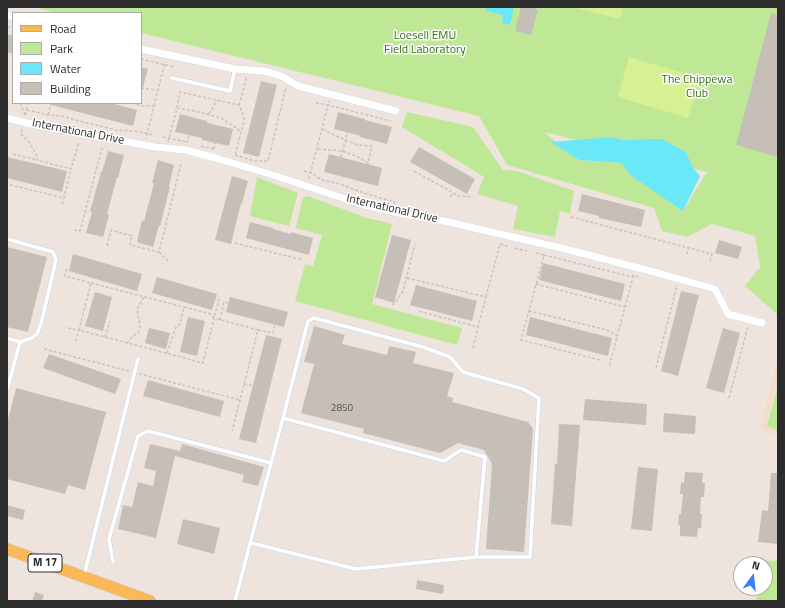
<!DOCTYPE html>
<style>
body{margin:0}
#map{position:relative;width:785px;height:608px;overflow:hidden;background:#eee4dd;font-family:"Titillium Web",sans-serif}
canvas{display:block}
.frame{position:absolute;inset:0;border:8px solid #2c2c2c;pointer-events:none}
.legend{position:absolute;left:12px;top:12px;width:130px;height:92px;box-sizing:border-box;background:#fff;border:1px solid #ababab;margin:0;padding:5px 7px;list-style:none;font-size:12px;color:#2c2c2c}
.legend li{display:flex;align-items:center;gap:8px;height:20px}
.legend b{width:20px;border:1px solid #ababab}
.north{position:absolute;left:733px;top:556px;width:40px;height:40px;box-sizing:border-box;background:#fff;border:1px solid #ababab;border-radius:50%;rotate:15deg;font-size:11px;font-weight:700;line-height:16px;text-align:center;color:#2c2c2c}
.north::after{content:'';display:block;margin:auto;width:14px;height:18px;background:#397eff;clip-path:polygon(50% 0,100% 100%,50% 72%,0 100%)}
</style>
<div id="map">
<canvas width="785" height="608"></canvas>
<div class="frame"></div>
<ul class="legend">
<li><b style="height:5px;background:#fab956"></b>Road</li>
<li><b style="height:11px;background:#bfe896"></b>Park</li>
<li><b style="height:11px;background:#6ae8f7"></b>Water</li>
<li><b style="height:11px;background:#c6bfb8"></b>Building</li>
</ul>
<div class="north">N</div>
</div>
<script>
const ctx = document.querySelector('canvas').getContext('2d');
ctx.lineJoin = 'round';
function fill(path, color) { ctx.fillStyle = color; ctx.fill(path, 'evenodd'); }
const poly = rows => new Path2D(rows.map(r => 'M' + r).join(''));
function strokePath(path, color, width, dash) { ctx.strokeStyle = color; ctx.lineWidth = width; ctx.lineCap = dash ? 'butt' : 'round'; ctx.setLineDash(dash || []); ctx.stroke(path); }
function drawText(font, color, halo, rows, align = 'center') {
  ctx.font = font + ' "Titillium Web",sans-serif'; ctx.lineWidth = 3; ctx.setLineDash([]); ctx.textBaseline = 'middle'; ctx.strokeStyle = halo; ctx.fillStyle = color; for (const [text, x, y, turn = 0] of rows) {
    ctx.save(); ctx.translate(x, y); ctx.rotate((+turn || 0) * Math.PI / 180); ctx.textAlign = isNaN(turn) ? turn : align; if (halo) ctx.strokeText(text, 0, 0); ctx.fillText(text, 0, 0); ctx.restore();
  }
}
fill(poly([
 [778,357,778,435,759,430]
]), '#f1decb');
fill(poly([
 [32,7,778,7,778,315,745,286,760,267,755,236,712,224,687,237,662,231,654,208,507,165,479,116,141,33,141,13,57,13],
 [544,132,707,172,683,211,622,163,579,160],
 [407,112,473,127,503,170,517,171,574,191,570,214,560,211,555,237,513,229,518,206,477,194,484,177,402,127],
 [257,177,298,193,289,226,250,216],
 [308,196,367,218,389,223,392,225,372,304,462,328,457,345,295,301,305,264,313,266,322,235,296,228,302,200,304,197],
 [778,387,778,431,767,426],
 [758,560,778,561,778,601,756,601,757,588,765,588,765,564,758,564]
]), '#bfe896');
fill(poly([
 [572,7,623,7,620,19],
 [629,57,700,78,688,118,618,97]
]), '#d7f091');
fill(poly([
 [487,7,514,7,510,25,502,23,503,15,486,11],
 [613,137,622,140,662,139,686,152,693,168,700,176,683,211,630,175,622,163,579,160,551,142]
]), '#6ae8f7');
fill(poly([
 [521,7,536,7,536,10,538,10,531,35,515,31],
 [771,13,778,15,778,157,736,145],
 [7,34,13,36,13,54,7,52],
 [141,67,148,69,143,87,141,87],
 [261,81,277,85,259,157,243,153],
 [52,103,111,103,137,110,133,126,51,105],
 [338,112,365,119,365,120,392,127,387,144,360,137,361,136,334,129],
 [180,114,207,121,207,123,233,129,229,146,202,140,202,138,175,132],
 [419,147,475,179,467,194,410,162],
 [108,151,124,155,118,178,117,177,107,214,109,215,103,237,86,233,92,212,90,211,101,172,102,172],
 [329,154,382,168,378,186,324,172],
 [7,157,67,171,62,192,7,178],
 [158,160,174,165,169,186,170,187,160,226,159,225,153,247,137,242,142,220,144,221,154,183,152,183],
 [232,176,248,181,242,204,241,203,231,244,215,240],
 [582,194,645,210,641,227,599,218,599,216,578,211],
 [250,222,273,228,273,229,291,234,291,232,313,238,309,255,246,238],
 [392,235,411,240,394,303,375,297],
 [719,240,742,247,738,259,715,253],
 [7,247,47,257,28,332,7,327],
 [73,254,142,274,137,291,69,271],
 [543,263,625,284,621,301,539,280],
 [157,277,217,294,212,310,152,293],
 [416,285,477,301,472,321,410,305],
 [681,291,699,295,678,376,661,371],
 [95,292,112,297,103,331,85,326],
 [230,297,288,312,284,327,226,312],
 [188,317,205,321,197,356,180,352],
 [530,317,612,338,608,356,526,335],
 [314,326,345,335,342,344,387,355,389,346,416,352,413,363,454,373,447,396,453,398,452,402,528,422,533,429,524,552,486,549,492,464,484,450,458,443,440,453,363,433,364,429,301,413,314,364,304,362],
 [149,328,170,333,166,349,145,343],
 [723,328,740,333,724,393,706,388],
 [266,335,282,339,256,443,239,439],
 [49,354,121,379,115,394,43,368],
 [148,380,224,401,220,417,143,396],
 [16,388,106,412,85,490,68,485,65,494,7,479,7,423],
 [585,399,647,404,646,425,583,420],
 [664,413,696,416,695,434,663,432],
 [559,424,580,425,572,526,551,524,555,464,557,464],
 [150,444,180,451,182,444,264,467,258,486,242,482,244,475,175,456,156,538,118,529,123,505,132,507,138,482,153,486,156,471,144,468],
 [638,467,658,469,652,531,631,529],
 [685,472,703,473,702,483,705,483,704,497,701,497,700,514,702,514,701,528,698,528,697,537,680,536,680,525,678,525,679,514,681,514,683,494,680,494,681,482,684,483],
 [771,473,778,473,778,544,758,542,762,510,768,511],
 [7,505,25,510,23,520,7,516],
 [183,519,220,528,214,554,177,544],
 [417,580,444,585,443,594,416,589],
 [35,592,44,595,42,601,32,601]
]), '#c6bfb8');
const service = poly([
 [172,78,230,91,235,69],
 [7,239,53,252,56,260,41,324,37,334,32,338,20,342],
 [7,338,20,342,7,390],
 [283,418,308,321,314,318,423,347,450,357,463,372,523,389,539,398,530,557,476,557],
 [113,562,109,539,138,436,148,431,271,463],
 [84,576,138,359],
 [235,601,271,463,283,418,444,461,461,450,485,457,476,557,356,569,251,543]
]);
const minor = poly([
 [7,15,13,17],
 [141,49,235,69,263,71,272,73,283,77,298,86,396,111],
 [7,118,36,125,155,147,186,150,219,159,276,176,364,205,398,213,435,219,561,248,647,270,715,289,728,314,762,323]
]);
const primary = poly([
 [7,549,150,601]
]);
strokePath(service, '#d2d9e5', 5);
strokePath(minor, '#d2d9e5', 8);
strokePath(primary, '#c4c4c4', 12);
strokePath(poly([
 [7,27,13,28],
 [141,59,174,67],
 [141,88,157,90],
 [20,103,25,115,24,115],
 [132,103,142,106,154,106,146,139],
 [316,103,328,105,329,101],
 [239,105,247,76],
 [154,106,165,62],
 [177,108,195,111,221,118,242,132],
 [27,110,48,115,62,116,83,122,92,124,116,130,135,131,154,135],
 [209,114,214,106,216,100],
 [25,115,28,103],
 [48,115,51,103],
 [22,129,21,134,29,142,37,156,37,160,71,169,79,142],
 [163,137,187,142],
 [168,142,177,108,180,92,239,105,243,114,244,121,235,155],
 [187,143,189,135],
 [201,146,214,149],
 [214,149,215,143],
 [318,149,334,150,345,152,358,157,368,163,372,146,358,145,338,137,322,129],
 [13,154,37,160],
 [235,155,255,161,268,161,286,87],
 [341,157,348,131],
 [304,171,311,173,322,180,340,184,361,192,397,203],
 [414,171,459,196,473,197],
 [309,179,328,105,391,121],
 [7,186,7,184,64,198,71,169],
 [450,197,453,193],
 [62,204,64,198],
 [571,217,712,254,710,261],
 [74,230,80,231,102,148],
 [235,243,303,260],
 [107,246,111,230,132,236,130,245,159,252,181,164],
 [515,248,527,251],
 [159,252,168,261],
 [536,253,544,255,521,340,600,360],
 [687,254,688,248],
 [544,255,633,277,609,367],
 [67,269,65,276,91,283,79,330,203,363,214,318,258,330,232,431],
 [633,277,633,275,638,277],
 [407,278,486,297,478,327,418,311],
 [91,283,184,307],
 [536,284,625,307],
 [486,297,500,244,507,246],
 [392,305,395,303,403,291,415,244],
 [529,311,607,330,617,336],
 [220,320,224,302,228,303],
 [68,328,79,330,75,343],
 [258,330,273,333,275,324],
 [105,337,110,321],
 [127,343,133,336,138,333,140,326,137,309,144,297],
 [473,348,478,327],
 [44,349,129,371],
 [167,353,176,327,180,324,184,307,211,314,214,318,219,300,215,299],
 [656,368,677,285],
 [140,375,140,374,240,400],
 [244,384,262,388,263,383],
 [729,398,748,326]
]), '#c4c4c4', 1.5, [3, 2]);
strokePath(service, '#fff', 3.5);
strokePath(minor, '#fff', 7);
strokePath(primary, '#fab956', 11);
drawText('10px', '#52514f', null, [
 ["2850",342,409]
]);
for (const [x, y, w] of [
 [45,563,34]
]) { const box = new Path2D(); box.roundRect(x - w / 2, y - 9, w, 18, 3); ctx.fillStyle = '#fff'; ctx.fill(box); strokePath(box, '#2c2c2c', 1); }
drawText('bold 11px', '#2c2c2c', null, [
 ["M 17",45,563]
]);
drawText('12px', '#376e16', '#fff', [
 ["Loesell EMU",425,36],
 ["Field Laboratory",425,50],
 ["The Chippewa",697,80],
 ["Club",697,94]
]);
drawText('12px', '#2c2c2c', '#fff', [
 ["International Drive",78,132,11],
 ["International Drive",392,209,13]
]);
</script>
